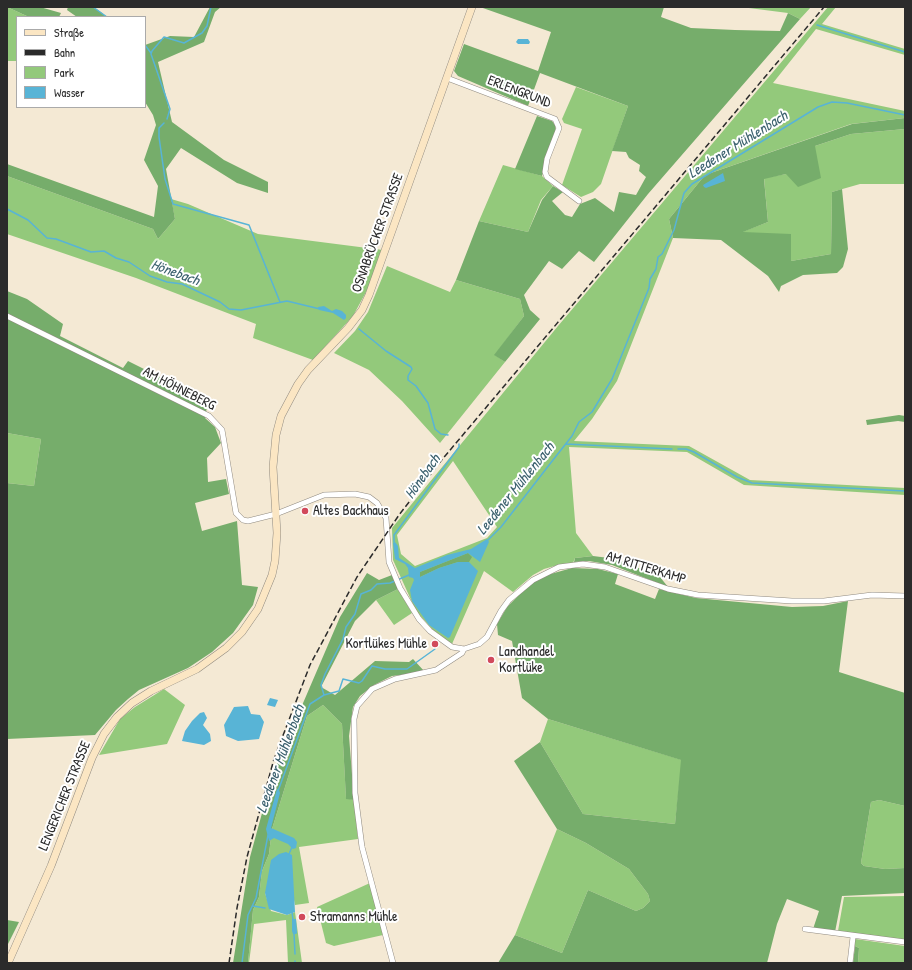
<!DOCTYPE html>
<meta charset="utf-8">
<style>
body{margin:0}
#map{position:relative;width:912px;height:970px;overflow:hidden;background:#f4e9d4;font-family:"Patrick Hand",sans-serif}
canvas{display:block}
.frame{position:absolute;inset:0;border:8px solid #2b2b2b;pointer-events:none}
.legend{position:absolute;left:16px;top:16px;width:130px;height:92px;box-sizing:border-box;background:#fff;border:1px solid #aaa;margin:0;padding:5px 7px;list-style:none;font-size:12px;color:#2b2b2b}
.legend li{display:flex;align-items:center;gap:8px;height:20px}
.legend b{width:20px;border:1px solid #aaa}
</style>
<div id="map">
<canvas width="912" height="970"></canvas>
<div class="frame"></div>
<ul class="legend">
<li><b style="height:5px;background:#fbe6c3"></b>Straße</li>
<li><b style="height:5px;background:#2b2b2b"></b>Bahn</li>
<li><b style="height:11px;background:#93c97b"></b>Park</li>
<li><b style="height:11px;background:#58b4d6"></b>Wasser</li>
</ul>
</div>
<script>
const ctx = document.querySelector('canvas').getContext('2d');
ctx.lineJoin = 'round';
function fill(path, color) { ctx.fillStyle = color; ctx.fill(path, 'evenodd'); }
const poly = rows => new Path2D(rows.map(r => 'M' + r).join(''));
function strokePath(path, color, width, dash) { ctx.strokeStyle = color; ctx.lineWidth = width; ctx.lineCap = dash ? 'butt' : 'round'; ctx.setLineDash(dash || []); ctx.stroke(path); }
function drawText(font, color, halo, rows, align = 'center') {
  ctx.font = font + ' "Patrick Hand",sans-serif'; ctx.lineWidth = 4; ctx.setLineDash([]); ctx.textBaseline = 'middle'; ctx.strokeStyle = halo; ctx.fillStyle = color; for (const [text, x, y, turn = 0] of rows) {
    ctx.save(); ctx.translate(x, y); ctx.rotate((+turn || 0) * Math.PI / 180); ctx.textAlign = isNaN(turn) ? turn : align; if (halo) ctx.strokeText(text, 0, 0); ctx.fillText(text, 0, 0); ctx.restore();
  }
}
fill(poly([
 [7,7,29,17,17,17,17,61,7,61],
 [741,7,811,7,800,19,788,13],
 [828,7,836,7,822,24,905,49,905,55,816,29,773,83,905,111,905,118,851,124,705,175,669,219,673,238,617,381,592,419,574,441,689,446,750,480,905,488,905,495,744,485,687,452,569,447,576,533,593,556,575,558,573,563,558,565,544,569,533,575,513,592,484,571,452,644,433,630,416,611,393,560,392,528,558,326],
 [453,461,497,527,487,538,415,566,401,554,397,535],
 [576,87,628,106,601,184,593,192,581,197,562,185,582,129,564,123,562,119],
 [905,129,905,184,860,184,832,192,831,254,791,261,742,232,768,222,764,178,786,174,815,146,851,134],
 [503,165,542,176,553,186,541,200,528,232,479,221],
 [7,176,153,229,158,239,175,219,171,199,188,204,258,234,383,250,372,281,353,316,313,360,253,338,256,324,136,278,7,234],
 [387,266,450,292,456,280,520,299,524,316,495,355,505,362,440,443,402,401,369,370,334,353,355,331,368,312],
 [7,433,41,439,34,486,7,483],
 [398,589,412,613,394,625,376,600],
 [164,689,185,705,167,744,99,755,120,719,135,707],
 [323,705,342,724,346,798,354,800,358,839,299,847,309,903,295,905,294,900,265,893,271,911,287,915,295,912,302,963,288,963,286,920,254,924,249,963,248,963,253,910,259,897,262,871,269,854,272,829,307,716],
 [548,719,682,760,675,824,583,814,540,742],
 [879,800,905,806,905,868,885,869,864,866,861,863,871,802],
 [557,829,586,843,629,869,648,894,650,901,643,908,636,911,588,890,562,953,515,935],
 [370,883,383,935,334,946,326,943,317,907],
 [905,896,905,940,838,931,844,897],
 [855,939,905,946,905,963,858,963,859,948,855,946]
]), '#93c97b');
fill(poly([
 [7,7,40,7,61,13,59,17,29,17],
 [68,7,94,7,107,17,77,17,67,10],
 [210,7,221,7,215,12,204,42,158,62,172,122,224,160,268,182,268,193,237,183,181,148,166,169,175,219,158,239,153,229,7,176,7,164,154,217,158,186,144,160,156,125,153,115,145,102,145,45,170,36,194,37],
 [480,7,664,7,661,17,691,28,735,30,780,31,788,13,800,19,648,194,594,262,579,251,562,269,549,261,524,295,530,310,540,319,505,362,494,355,524,316,520,299,456,280,479,221,528,232,542,200,553,186,563,192,552,201,565,215,572,217,580,204,595,198,614,212,619,192,636,195,646,177,639,171,640,165,629,158,626,152,612,151,628,106,540,73,528,106,458,76,454,71,464,44,538,71,551,32],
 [537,116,552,121,555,125,556,131,542,176,515,169],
 [905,118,905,129,851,134,815,146,821,178,798,187,786,174,764,179,768,222,743,232,791,234,791,261,831,254,832,192,842,189,848,249,843,267,837,273,803,275,781,286,779,292,768,276,721,240,673,238,669,219,705,175,852,124],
 [7,291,27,299,63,324,60,336,123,368,128,361,208,401,205,418,215,427,221,443,207,458,208,482,226,479,229,494,195,503,202,531,237,521,242,585,258,587,253,605,233,633,212,652,188,668,139,690,128,699,116,710,95,735,7,739,7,483,34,486,41,439,7,433],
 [899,415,905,416,905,422,898,421,867,425,866,420],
 [468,553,472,557,469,562,458,562,439,568,420,577,420,572],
 [593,556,617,559,660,577,668,587,612,565,589,561,574,562,575,558],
 [572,568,598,569,618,574,615,584,655,599,659,589,696,598,792,607,823,606,848,601,839,672,905,693,905,806,879,800,871,802,861,863,864,866,885,869,905,868,905,893,842,896,835,932,813,929,819,911,787,899,777,924,767,963,498,963,515,935,562,953,588,890,636,911,643,908,650,901,648,894,629,869,586,843,557,829,514,761,540,742,583,814,675,824,681,760,548,719,522,698,512,641,498,635,497,624,507,607,530,584,547,575],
 [367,573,379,580,392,575,398,589,376,600,355,621,321,687,335,695,375,661,409,662,413,659,425,672,392,676,374,685,360,696,353,707,349,736,354,800,346,799,342,724,323,705,307,716,272,829,269,854,262,871,259,897,253,910,248,963,233,963,250,857,273,773,340,617],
 [7,920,19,922,7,946],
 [855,946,859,948,858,963,853,963]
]), '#76ad6b');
fill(poly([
 [518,39,528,39,530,42,529,44,518,44,516,42],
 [723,173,725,181,706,188,704,187,703,185],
 [324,306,332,311,336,309,342,311,346,315,346,318,344,320,333,313,319,310,318,307],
 [487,539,489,542,480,562,468,553,420,572,420,577,439,568,458,562,469,562,478,571,450,637,448,638,429,625,412,601,410,590,414,580,413,578,409,577,408,568,405,564,395,559,393,543,395,542,398,546,399,558,415,568,447,555,471,549],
 [270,698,278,700,275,707,267,705],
 [248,706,251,714,260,715,264,722,259,739,238,741,226,736,224,725,234,707],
 [204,712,207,718,203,725,210,734,211,741,204,745,182,741,185,731,192,721,200,713],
 [277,789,279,790,280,793,271,828,294,838,297,842,296,848,293,849,288,844,274,838,269,841,266,829],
 [286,852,292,855,295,912,287,915,269,909,265,893,271,860,279,854],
 [292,919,296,919,297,933,296,934,293,934,292,931]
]), '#58b4d6');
strokePath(poly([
 [93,7,107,17],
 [817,25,905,52],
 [145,45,151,53],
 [167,119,170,109,151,54,152,51,164,37,184,43,202,33,207,26,211,7],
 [164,123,159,128,159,137,165,179,173,204,249,225,280,302],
 [7,209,28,220,47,238,56,239,91,252,104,251,116,258,129,262,150,276,167,282,182,284,220,302,229,309,241,310,287,301,320,309],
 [359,329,386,351,411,367,412,369,408,376,408,380,416,386,428,403,435,429,441,434,448,435],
 [566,444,672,449],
 [678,449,686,449,694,452,737,477,752,483,905,491],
 [487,541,501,527,553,460,572,436,579,422,592,412,612,379,649,288,650,279,656,269,658,257,662,254,674,230,684,193,692,184,818,107,832,102,847,103,905,115],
 [394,542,394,535,459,447,459,444],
 [324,695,339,691,343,679,359,683,362,681,372,666,385,669,407,669,435,649],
 [278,791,310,704,324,695,321,685,325,674,343,639,346,627,355,614,361,594,371,590,377,584,390,583,409,575],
 [289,854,292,847],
 [253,906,265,908],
 [292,912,293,920],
 [294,933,295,954],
 [295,961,295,963],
 [242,963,248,915,256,898,268,835]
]), '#58b4d6', 1.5);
const minor = poly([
 [447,78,555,119,559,128,547,159,545,172,547,177,579,201],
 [7,316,209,416,222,430,236,513,243,520,248,521,276,514,324,495,355,494,369,497,377,503,386,518,389,562,400,588,419,619,430,631,452,647,464,649,479,644,487,637,501,611,509,600,533,580,559,567,583,564,605,567,668,589,698,595,792,601,824,601,872,595,905,596],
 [805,929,905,942],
 [393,963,362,847,355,793,354,719,357,706,372,689,395,679,436,670,462,653,464,649],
 [850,963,853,937]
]);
const secondary = poly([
 [8,963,51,866,92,758,104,734,117,717,132,703,151,691,197,669,226,648,242,632,258,609,272,575,275,561,277,533,273,467,276,435,281,416,298,384,308,370,348,328,362,310,369,295,472,7]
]);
strokePath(minor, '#908a80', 6);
strokePath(secondary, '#908a80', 8);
strokePath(minor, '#fff', 5);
strokePath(secondary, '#fbe6c3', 7);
strokePath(poly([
 [229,963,237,908,247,857,274,759,310,665,357,577,399,515,440,462,824,7]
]), '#2b2b2b', 1.5, [6, 3]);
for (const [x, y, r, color] of [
 [305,511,4,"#d1495b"],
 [435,644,4,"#d1495b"],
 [491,660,4,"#d1495b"],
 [302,917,4,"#d1495b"]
]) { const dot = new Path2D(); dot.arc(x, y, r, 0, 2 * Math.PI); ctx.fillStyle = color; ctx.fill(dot); strokePath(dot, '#fff', 1.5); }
drawText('14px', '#2b2b2b', '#fff', [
 ["ERLENGRUND",519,92,21],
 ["OSNABRÜCKER STRASSE",378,233,-70],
 ["AM HÖHNEBERG",179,389,27],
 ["AM RITTERKAMP",646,568,17],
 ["LENGERICHER STRASSE",65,796,-68]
]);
drawText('14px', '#2b2b2b', '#fff', [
 ["Altes Backhaus",313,511],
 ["Kortlükes Mühle",427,644,"right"],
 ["Landhandel",499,652],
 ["Kortlüke",499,668],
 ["Stramanns Mühle",310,917]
], 'left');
drawText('italic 15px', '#3d626f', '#fff', [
 ["Leedener Mühlenbach",738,145,-32],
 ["Hönebach",175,273,20],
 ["Hönebach",423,477,-55],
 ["Leedener Mühlenbach",516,489,-51],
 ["Leedener Mühlenbach",281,759,-70]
]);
</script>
